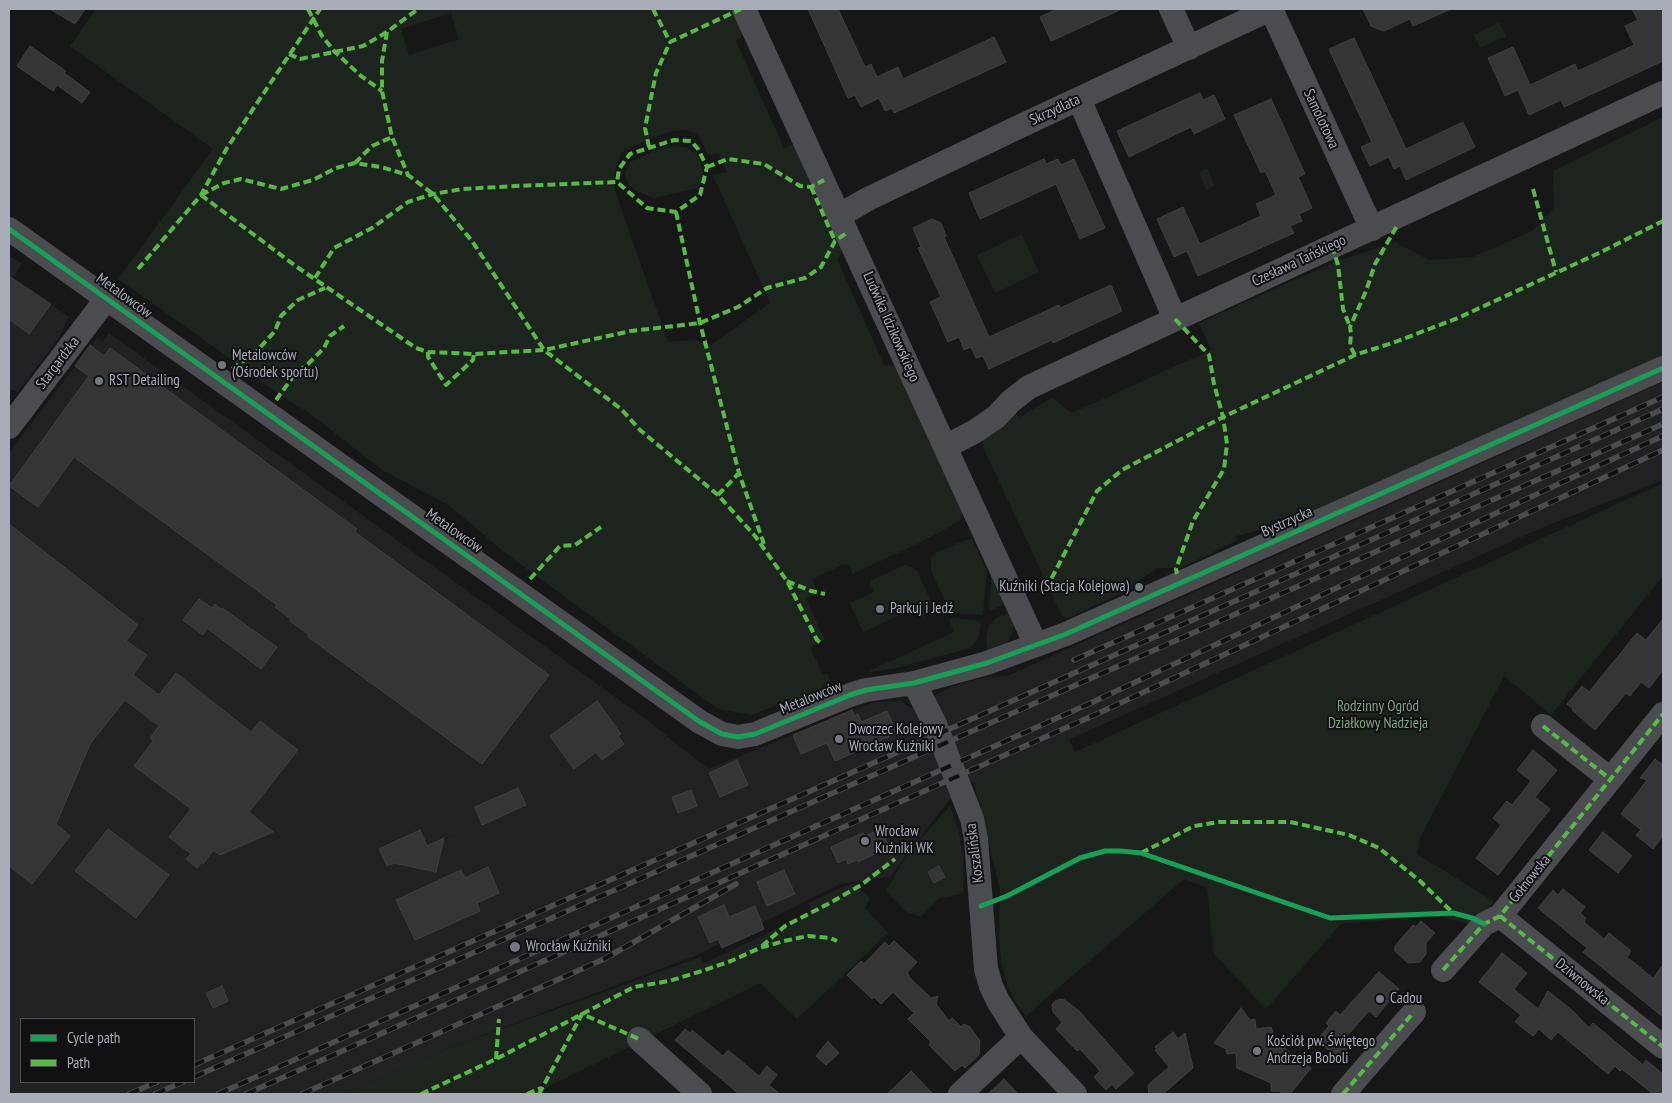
<!DOCTYPE html>
<meta charset="utf-8">
<style>
body{margin:0}
#map{position:relative;width:1672px;height:1103px;overflow:hidden;background:#171717;font-family:"PT Sans Narrow",sans-serif}
canvas{display:block}
.frame{position:absolute;inset:0;border:10px solid #a8adb8;pointer-events:none}
.legend{position:absolute;left:20px;top:1018px;width:175px;height:65px;box-sizing:border-box;background:#111113;border:1px solid #4d4f55;margin:0;padding:6px 9px;list-style:none;font-size:15px;color:#a8adb8}
.legend li{display:flex;align-items:center;gap:10px;height:25px}
.legend b{width:25px;border:1px solid #4d4f55}
</style>
<div id="map">
<canvas width="1672" height="1103"></canvas>
<div class="frame"></div>
<ul class="legend">
<li><b style="height:6px;background:#1a9f57"></b>Cycle path</li>
<li><b style="height:6px;background:#58b947"></b>Path</li>
</ul>
</div>
<script>
const ctx = document.querySelector('canvas').getContext('2d');
ctx.lineJoin = 'round';
function fill(path, color) { ctx.fillStyle = color; ctx.fill(path, 'evenodd'); }
const poly = rows => new Path2D(rows.map(r => 'M' + r).join(''));
function strokePath(path, color, width, dash) { ctx.strokeStyle = color; ctx.lineWidth = width; ctx.lineCap = dash ? 'butt' : 'round'; ctx.setLineDash(dash || []); ctx.stroke(path); }
function drawText(font, color, halo, rows, align = 'center') {
  ctx.font = font + ' "PT Sans Narrow",sans-serif'; ctx.lineWidth = 4; ctx.setLineDash([]); ctx.textBaseline = 'middle'; ctx.strokeStyle = halo; ctx.fillStyle = color; for (const [text, x, y, turn = 0] of rows) {
    ctx.save(); ctx.translate(x, y); ctx.rotate((+turn || 0) * Math.PI / 180); ctx.textAlign = isNaN(turn) ? turn : align; if (halo) ctx.strokeText(text, 0, 0); ctx.fillText(text, 0, 0); ctx.restore();
  }
}
fill(poly([
 [9,255,22,264,13,278,69,317,58,339,18,392,9,389],
 [109,333,643,717,708,769,875,702,900,701,912,708,953,686,985,677,1007,676,1663,382,1663,480,1546,526,974,782,954,794,890,877,841,884,695,956,446,1049,344,1094,9,1094,9,452,97,338,103,342],
 [454,835,444,840,440,857,423,866,413,867,395,863,427,846],
 [21,1019,194,1019,194,1082,21,1082]
]), '#212123');
fill(poly([
 [96,9,734,9,745,33,736,41,784,148,795,144,844,249,837,259,884,365,898,366,964,510,960,521,919,543,853,574,847,563,812,579,818,593,806,599,825,640,810,647,823,675,827,673,831,682,829,684,830,686,751,715,718,709,505,553,450,506,382,470,308,412,283,397,175,319,118,279,213,149,70,46],
 [451,13,459,39,409,55,401,29],
 [687,130,698,135,708,155,719,154,727,172,713,175,770,303,711,345,694,340,668,342,615,191,614,173,621,153,651,138,673,131],
 [1499,22,1506,36,1480,48,1474,35],
 [1663,117,1663,356,1289,523,1236,536,1236,541,1181,568,1157,568,1139,581,1134,587,1068,618,1062,616,984,449,982,438,1009,410,1020,417,1052,398,1072,413,1211,350,1199,323,1332,263,1395,242,1429,260,1473,257,1532,231,1554,208,1553,171],
 [675,146,688,148,697,154,704,176,697,188,654,198,638,192,628,184,625,173,630,162,658,149],
 [1207,168,1215,186,1206,190,1199,172],
 [1022,234,1039,272,995,293,977,255],
 [1663,483,1663,576,1551,715,1504,676,1418,842,1420,844,1417,854,1495,902,1475,925,1439,917,1420,917,1341,924,1266,1009,1214,954,1207,888,1184,879,1026,1016,1016,1003,1008,986,1002,966,999,938,1000,889,974,782,1069,739,1075,752],
 [972,539,987,571,983,613,981,615,951,613,931,570,931,558,936,553,965,540],
 [905,565,912,567,917,571,931,602,931,611,921,618,916,608,863,632,850,603,874,592,870,583,870,581],
 [992,570,1007,603,989,611],
 [1011,612,1014,624,1011,636,1006,644,988,652,986,640,988,627,995,619],
 [953,618,975,620,981,623,978,639,970,648,897,668,870,672,869,671,954,632,949,620],
 [950,806,959,831,963,857,964,893,939,899,920,917,905,911,886,891,902,863,923,836],
 [854,884,870,898,865,908,888,933,797,1019,760,983,546,1088,543,1083,539,1086,536,1094,344,1094,446,1049,700,957,704,963,766,934,812,910,808,903,842,887]
]), '#1d241e');
const building = poly([
 [50,9,85,9,75,24,50,9],
 [808,9,838,9,865,67,871,64,877,77,898,67,903,79,994,37,1006,62,894,113,892,108,885,111,879,98,861,107,855,95,848,98,808,9],
 [1057,9,1122,9,1051,41,1040,17,1057,9],
 [1363,9,1451,9,1413,26,1410,19,1384,31,1371,26,1363,9],
 [1632,9,1663,9,1663,61,1564,107,1561,100,1529,115,1518,90,1505,96,1488,58,1513,47,1530,85,1575,64,1578,71,1634,45,1625,26,1638,20,1632,9],
 [1354,38,1406,149,1463,122,1475,147,1406,180,1400,166,1394,169,1389,157,1370,166,1361,147,1372,142,1329,49,1354,38],
 [30,46,66,71,64,73,90,92,82,103,57,85,53,91,17,66,30,46],
 [1200,93,1203,100,1214,95,1225,119,1194,134,1191,127,1129,157,1117,131,1200,93],
 [1271,99,1305,174,1298,177,1312,208,1299,214,1302,221,1290,226,1294,233,1198,276,1187,251,1174,257,1157,219,1183,207,1200,244,1261,216,1256,204,1276,195,1265,171,1261,173,1234,115,1271,99],
 [1044,159,1046,164,1058,159,1061,165,1074,159,1105,228,1080,239,1056,184,980,219,969,193,1044,159],
 [932,219,941,223,946,236,944,237,989,337,1059,305,1060,308,1111,285,1122,311,1053,343,1052,340,989,369,983,356,976,358,971,347,964,350,959,337,948,342,930,302,941,297,918,248,921,247,913,228,932,219],
 [9,276,51,304,29,334,9,319,9,276],
 [90,345,104,356,110,348,357,529,355,532,549,675,482,764,308,637,309,635,290,621,291,619,275,607,277,605,74,457,38,507,9,486,89,376,75,366,90,345],
 [9,524,138,625,126,641,147,655,133,675,159,695,176,673,251,732,260,721,298,750,249,812,273,832,220,855,213,850,203,864,202,862,197,868,186,859,191,854,169,837,191,809,134,766,153,741,150,738,159,726,125,700,90,744,56,824,70,836,32,884,9,866,9,524],
 [199,599,212,608,215,604,221,609,222,608,277,647,261,669,207,628,203,635,183,620,199,599],
 [1663,619,1663,670,1649,688,1641,682,1630,696,1626,693,1595,730,1572,710,1573,709,1567,704,1582,686,1589,692,1637,633,1646,640,1663,619],
 [597,701,621,734,618,736,624,744,602,760,596,752,574,769,550,736,597,701],
 [852,710,854,716,858,714,861,722,887,711,897,733,835,761,827,743,801,754,793,735,852,710],
 [1533,750,1557,770,1535,797,1550,809,1498,875,1476,858,1501,825,1493,818,1507,801,1512,805,1531,781,1517,770,1533,750],
 [1655,759,1661,764,1663,761,1663,836,1653,849,1636,835,1641,830,1621,814,1647,780,1640,778,1655,759],
 [737,760,748,785,720,797,709,773,737,760],
 [518,788,526,805,482,825,475,807,518,788],
 [691,790,697,806,678,813,672,797,691,790],
 [108,829,169,875,136,918,75,871,108,829],
 [881,829,889,847,858,862,857,860,848,864,846,859,838,863,831,847,863,833,865,836,881,829],
 [420,830,427,846,444,838,436,872,394,863,387,866,379,849,420,830],
 [1603,832,1632,856,1618,873,1589,850,1603,832],
 [939,866,945,877,934,883,928,872,939,866],
 [488,867,499,893,477,903,480,911,415,940,396,900,461,870,465,878,488,867],
 [784,870,795,894,767,906,757,882,784,870],
 [1563,889,1585,907,1580,913,1586,918,1584,922,1604,939,1609,933,1631,951,1627,957,1653,978,1663,965,1663,1017,1583,952,1587,948,1538,908,1553,890,1558,895,1563,889],
 [724,905,729,917,755,906,764,929,722,948,718,939,710,943,698,917,724,905],
 [1421,921,1435,933,1426,943,1426,954,1420,962,1408,963,1395,951,1395,946,1413,925,1416,927,1421,921],
 [894,941,917,962,907,973,909,975,908,976,931,998,938,996,936,1004,949,1021,952,1018,961,1027,964,1024,970,1027,980,1041,979,1055,965,1068,962,1065,955,1071,929,1045,931,1042,908,1019,914,1013,893,992,881,1004,874,997,872,999,847,975,861,961,864,964,885,942,889,946,894,941],
 [1502,953,1527,973,1514,989,1538,1009,1548,991,1573,1011,1589,1028,1593,1023,1643,1065,1646,1060,1663,1074,1663,1094,1653,1094,1622,1069,1620,1071,1615,1066,1608,1074,1558,1032,1551,1040,1539,1029,1533,1036,1515,1022,1521,1015,1479,982,1502,953],
 [1379,972,1399,989,1376,1017,1369,1011,1344,1039,1352,1045,1339,1060,1317,1040,1329,1026,1326,1023,1336,1011,1340,1015,1379,972],
 [222,986,228,1001,213,1008,206,993,222,986],
 [1060,999,1065,1000,1079,1011,1134,1073,1116,1089,1112,1084,1106,1090,1094,1077,1100,1071,1080,1049,1077,1051,1056,1029,1062,1022,1053,1012,1052,1005,1055,1001,1060,999],
 [1241,1008,1250,1020,1255,1019,1256,1029,1271,1027,1273,1033,1292,1056,1300,1055,1302,1062,1311,1068,1290,1094,1282,1094,1280,1091,1271,1091,1271,1083,1237,1068,1236,1053,1227,1054,1226,1049,1214,1043,1241,1008],
 [685,1029,690,1033,692,1030,723,1056,728,1050,759,1076,767,1066,777,1075,769,1085,780,1094,739,1094,675,1040,685,1029],
 [1173,1032,1178,1039,1185,1033,1193,1068,1163,1094,1149,1094,1148,1085,1169,1067,1155,1050,1157,1049,1155,1047,1173,1032],
 [828,1041,839,1053,826,1065,816,1056,828,1041],
 [911,1071,933,1094,887,1094,905,1077,911,1071],
 [1004,1079,1018,1094,988,1094,1004,1079]
]);
fill(building, '#353536');
strokePath(building, '#3f4043', 1);
strokePath(poly([
 [744,9,1036,645],
 [1171,9,1189,48],
 [1271,9,1372,229],
 [1079,99,1175,319],
 [840,215,868,199,1027,123,1271,9],
 [9,229,700,722,722,734,738,737,755,734,850,695,866,690,914,683,987,663,1066,634,1663,368],
 [9,427,107,298],
 [945,447,974,432,996,417,1011,401,1029,387,1663,93],
 [914,683,935,724,972,819,976,839,986,969,991,986,998,1001,1021,1037,1075,1094],
 [1543,726,1610,779],
 [1500,916,1663,1047],
 [1443,970,1484,924,1500,916,1663,714],
 [639,1039,700,1094],
 [960,1094,1021,1037],
 [1343,1094,1414,1012]
]), '#4b4c50', 24);
const rail = poly([
 [1074,660,1663,397],
 [194,1065,925,740,1663,409],
 [194,1077,1663,424],
 [129,1094,157,1082],
 [155,1094,183,1082],
 [218,1094,1093,702,1567,480,1663,436],
 [246,1094,1099,713,1663,450],
 [302,1094,604,959,736,884]
]);
strokePath(rail, '#4b4c4f', 5.5);
strokePath(rail, '#111113', 4, [11]);
strokePath(poly([
 [308,9,322,36,334,51,361,76,382,91],
 [653,9,670,42,741,9],
 [387,32,382,61,382,91,392,137,408,175],
 [289,54,300,59,363,46,387,32,418,9],
 [649,147,645,128,656,73,670,42],
 [355,163,372,146,392,137],
 [707,167,728,159,764,164,800,186,811,187,824,180],
 [811,187,835,241],
 [1533,189,1556,272],
 [201,195,224,183,241,179,281,189,313,180,336,168,355,163,381,167,408,175,433,194,472,241,544,350,621,409,640,430,718,495,755,536,787,581,817,640,821,643],
 [201,195,297,267,416,348,428,352,474,354,544,350,631,331,700,323,738,307,767,288,805,278,821,267,835,241,848,232],
 [676,212,700,323,739,473,764,544],
 [1332,246,1338,265,1343,309,1350,327],
 [138,269,201,195,227,148,320,9],
 [315,278,334,248,372,228,408,202,433,194,463,189,515,186,617,182,647,208,676,212,700,195,707,167,698,149,691,141,674,140,630,154,619,169,617,182],
 [1175,319,1209,355,1214,384,1223,417,1227,444,1224,469,1193,521,1176,569,1177,574],
 [428,352,428,357,446,385,473,360,474,354],
 [1355,355,1350,346,1351,334,1350,327,1366,291,1375,264,1397,226],
 [232,369,256,352,275,331,281,316,298,300,325,288],
 [276,400,295,374,308,364,324,348,330,336,344,326],
 [718,495,739,473],
 [530,579,560,546,575,545,601,527],
 [787,581,811,591,825,594],
 [1046,589,1097,491,1122,470,1223,417,1355,355,1395,342,1458,318,1599,253,1663,221],
 [1543,726,1610,779],
 [1141,853,1194,826,1219,822,1290,822,1349,835,1379,848,1420,881,1453,913],
 [1500,916,1663,1047],
 [762,946,785,926,828,904,861,885,895,859],
 [1443,970,1484,924,1500,916,1663,714],
 [496,1059,499,1019],
 [421,1094,496,1059,634,987,669,981,702,971,731,961,760,948,784,941,808,936,830,938,837,941],
 [527,1094,541,1088],
 [539,1094,582,1014,639,1039],
 [1343,1094,1414,1012]
]), '#58b947', 4, [8, 4]);
strokePath(poly([
 [9,229,700,722,722,734,738,737,755,734,850,695,866,690,914,683,987,663,1066,634,1663,368],
 [981,906,1007,896,1080,858,1105,851,1121,851,1141,853,1330,918,1453,913,1472,918,1484,924]
]), '#1a9f57', 5);
for (const [x, y, r, color] of [
 [222,365,5,"#757880"],
 [99,381,5,"#757880"],
 [1139,587,5,"#757880"],
 [880,609,5,"#757880"],
 [839,739,5,"#757880"],
 [865,841,5,"#757880"],
 [515,947,6,"#757880"],
 [1380,999,5,"#757880"],
 [1257,1051,5,"#757880"]
]) { const dot = new Path2D(); dot.arc(x, y, r, 0, 2 * Math.PI); ctx.fillStyle = color; ctx.fill(dot); strokePath(dot, '#111113', 2); }
drawText('15px', '#a8adb8', '#111113', [
 ["Skrzydlata",1055,110,-25],
 ["Samolotowa",1321,119,65],
 ["Czesława Tańskiego",1299,261,-25],
 ["Metalowców",124,296,36],
 ["Ludwika Idzikowskiego",891,327,66],
 ["Stargardzka",58,363,-53],
 ["Bystrzycka",1287,522,-24],
 ["Metalowców",454,531,35],
 ["Metalowców",811,698,-22],
 ["Koszalińska",975,853,-97],
 ["Gołnowska",1530,879,-51],
 ["Dziwnowska",1582,982,39]
]);
drawText('15px', '#a8adb8', '#111113', [
 ["Metalowców",232,356],
 ["(Ośrodek sportu)",232,373],
 ["RST Detailing",109,381],
 ["Kuźniki (Stacja Kolejowa)",1129,587,"right"],
 ["Parkuj i Jedź",890,609],
 ["Dworzec Kolejowy",849,730],
 ["Wrocław Kuźniki",849,747],
 ["Wrocław",875,832],
 ["Kuźniki WK",875,849],
 ["Wrocław Kuźniki",526,947],
 ["Cadou",1390,999],
 ["Kościół pw. Świętego",1267,1042],
 ["Andrzeja Boboli",1267,1059]
], 'left');
drawText('15px', '#7fa381', '#111113', [
 ["Rodzinny Ogród",1378,707],
 ["Działkowy Nadzieja",1378,724]
]);
</script>
